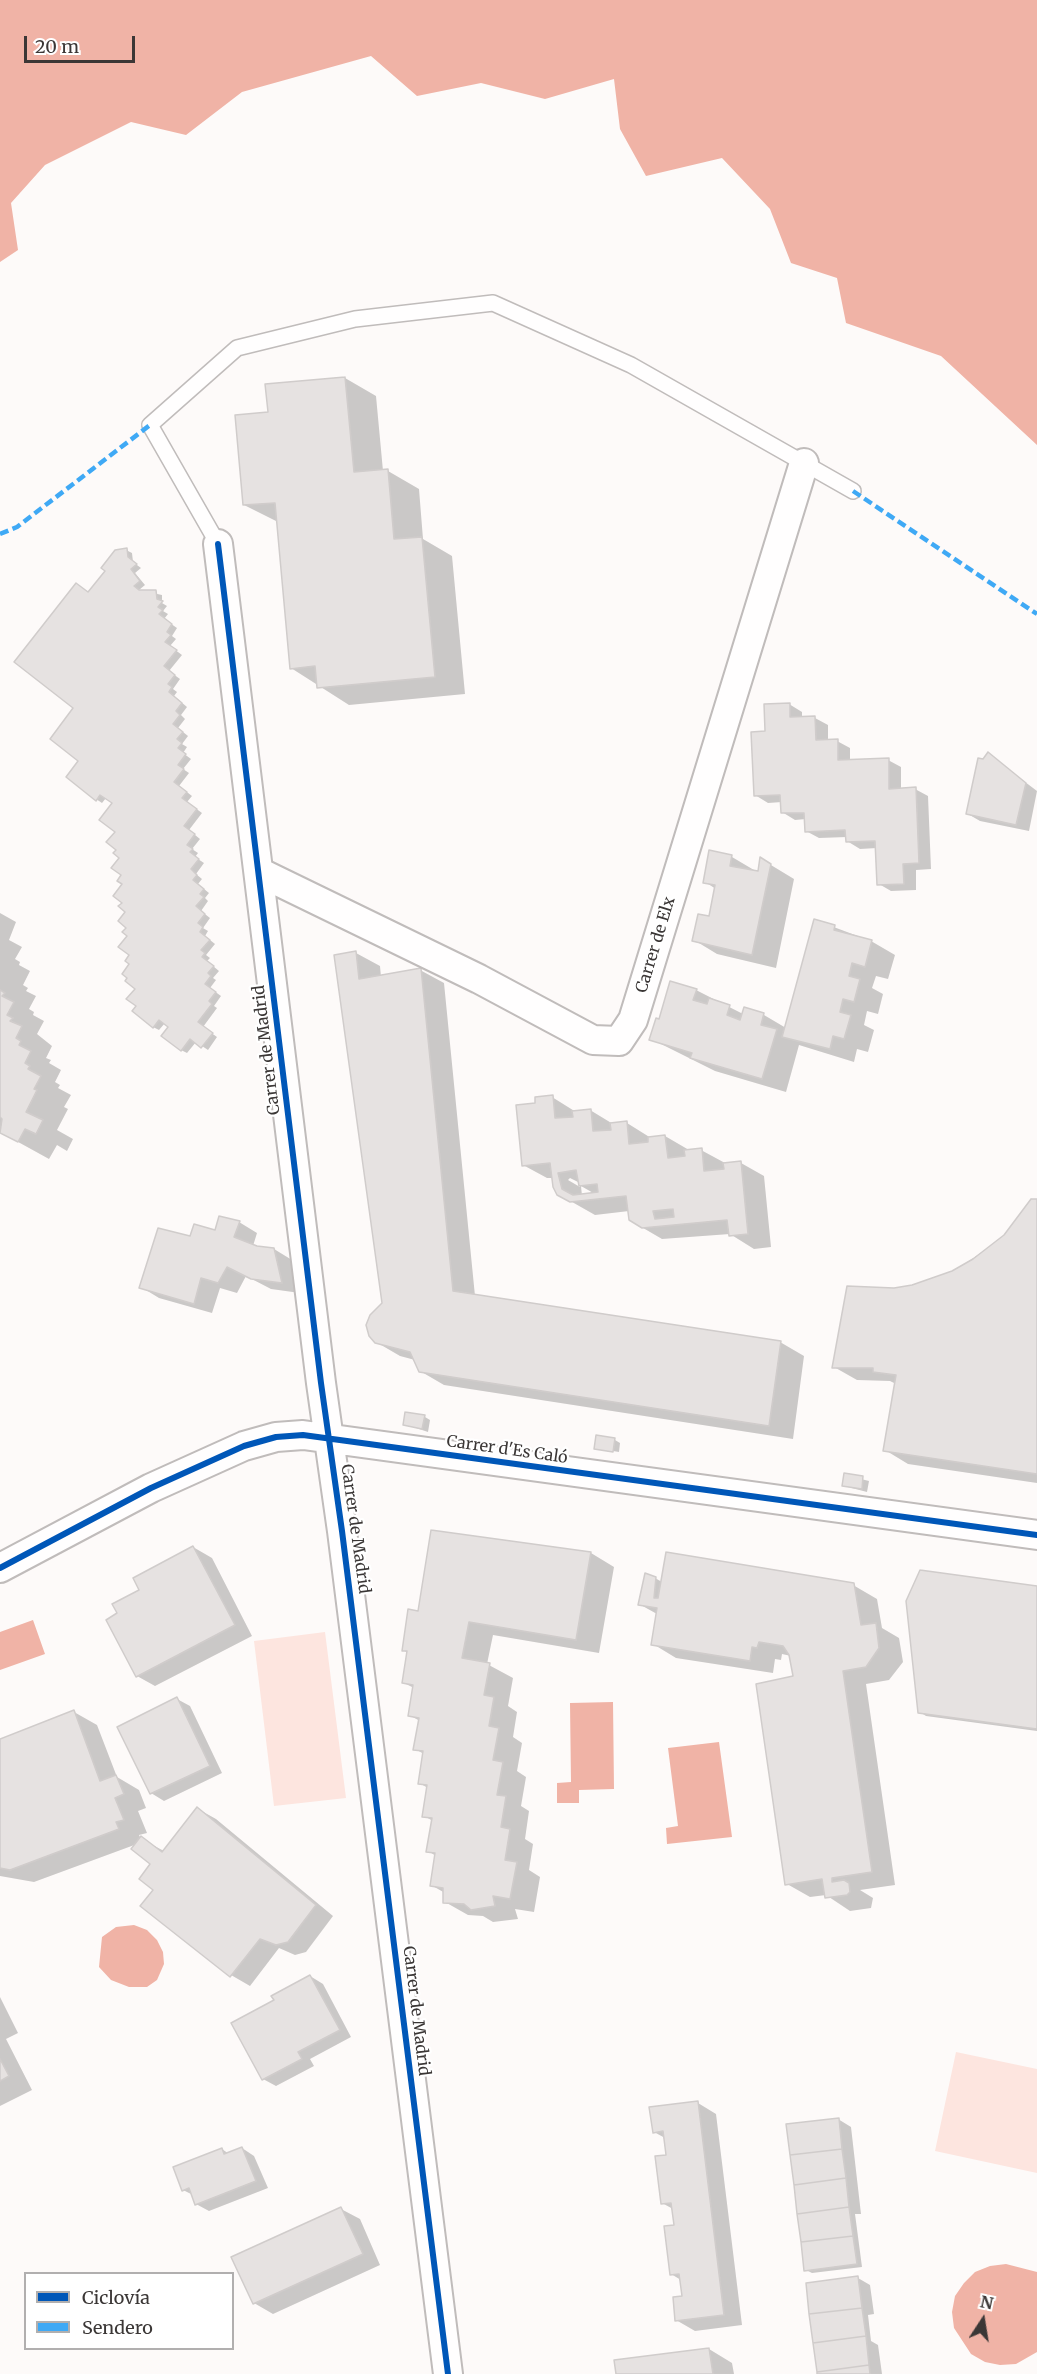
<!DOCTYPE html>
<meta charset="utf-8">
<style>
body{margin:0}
#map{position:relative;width:1037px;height:2374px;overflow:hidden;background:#fdfaf9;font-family:Merriweather,serif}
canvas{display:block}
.legend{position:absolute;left:24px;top:2272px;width:210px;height:78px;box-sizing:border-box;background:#fff;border:2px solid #b1afaf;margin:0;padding:8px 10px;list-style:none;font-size:18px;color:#3b3736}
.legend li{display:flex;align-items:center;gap:12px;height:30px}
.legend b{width:30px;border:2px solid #b1afaf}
.north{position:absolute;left:953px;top:2290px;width:60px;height:60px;-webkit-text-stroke:4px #fff;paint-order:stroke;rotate:12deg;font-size:16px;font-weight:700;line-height:24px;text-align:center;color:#3b3736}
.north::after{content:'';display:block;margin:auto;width:21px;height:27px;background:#3b3736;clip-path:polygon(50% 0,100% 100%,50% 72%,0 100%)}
.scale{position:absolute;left:24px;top:36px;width:111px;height:27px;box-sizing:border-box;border:3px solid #3b3736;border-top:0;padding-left:8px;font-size:18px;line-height:21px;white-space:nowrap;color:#3b3736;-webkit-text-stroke:4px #fff;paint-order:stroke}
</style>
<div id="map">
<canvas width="1037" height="2374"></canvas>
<ul class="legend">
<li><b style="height:8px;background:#0057b8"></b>Ciclovía</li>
<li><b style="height:8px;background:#3fa9f5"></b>Sendero</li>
</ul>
<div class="north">N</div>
<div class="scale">20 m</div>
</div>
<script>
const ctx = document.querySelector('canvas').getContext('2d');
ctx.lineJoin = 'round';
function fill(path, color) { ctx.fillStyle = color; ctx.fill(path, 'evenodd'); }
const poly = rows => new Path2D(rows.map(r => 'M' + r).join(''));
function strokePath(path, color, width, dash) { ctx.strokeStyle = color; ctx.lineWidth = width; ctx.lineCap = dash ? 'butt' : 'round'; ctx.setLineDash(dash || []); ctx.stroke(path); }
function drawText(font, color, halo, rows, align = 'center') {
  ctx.font = font + ' Merriweather,serif'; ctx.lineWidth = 4.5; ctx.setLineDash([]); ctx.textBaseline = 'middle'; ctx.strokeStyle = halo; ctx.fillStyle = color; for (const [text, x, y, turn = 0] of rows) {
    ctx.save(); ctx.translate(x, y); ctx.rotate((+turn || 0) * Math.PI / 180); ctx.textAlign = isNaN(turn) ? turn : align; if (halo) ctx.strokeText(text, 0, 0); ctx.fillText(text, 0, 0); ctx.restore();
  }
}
fill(poly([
 [325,1632,346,1798,274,1806,254,1641],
 [956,2052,1037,2069,1037,2173,935,2151]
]), '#fde5df');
fill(poly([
 [0,0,1037,0,1037,445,941,356,846,323,837,278,791,263,770,209,722,158,646,176,620,129,614,79,545,99,481,83,417,96,371,56,242,92,186,135,131,122,45,165,11,203,18,250,0,262],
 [33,1620,45,1654,0,1670,0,1632],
 [613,1702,614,1789,579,1790,579,1803,557,1803,557,1783,571,1782,570,1703],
 [719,1742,732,1837,667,1844,666,1828,678,1826,668,1748],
 [134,1925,147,1930,157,1940,163,1952,164,1964,157,1980,147,1987,129,1987,111,1980,99,1967,102,1937,116,1927],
 [1006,2264,1037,2272,1037,2352,1016,2364,1000,2365,985,2362,971,2354,954,2328,952,2312,955,2296,964,2283,975,2272,990,2266]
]), '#f0b3a6');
fill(poly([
 [345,378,376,396,383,471,388,471,419,489,423,539,452,556,465,694,349,705,291,668,278,522,244,505,270,413],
 [126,550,132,553,133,562,141,568,135,573,145,585,139,590,162,595,162,603,167,606,163,611,168,614,164,619,177,628,172,636,176,639,170,646,182,655,169,671,180,679,173,689,177,692,174,696,187,707,181,715,185,719,178,728,188,736,182,744,187,747,183,753,191,759,183,769,189,773,179,786,192,796,187,802,202,813,189,830,200,839,192,849,198,853,195,857,204,863,196,874,202,879,198,884,209,893,205,898,208,901,201,911,210,918,203,928,208,931,205,936,215,944,206,955,210,958,207,961,219,971,213,978,216,980,210,988,221,996,214,1006,217,1008,203,1027,217,1037,208,1050,196,1042,187,1053,181,1050,170,1027,165,1023,159,1030,153,1027,138,1006,114,803,106,798,102,803,96,799,81,761,75,708,89,593],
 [789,704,802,712,802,718,815,718,828,725,828,741,837,741,850,748,850,761,888,760,901,767,901,789,915,789,928,796,931,869,916,870,916,890,891,891,879,884,877,848,860,849,847,841,847,837,819,838,806,831,806,819,795,820,782,812,782,802,768,803,755,795,767,733],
 [988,754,1037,791,1029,831,980,821,968,814,984,760],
 [732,857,759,873,761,859,794,879,776,968,717,954,694,940,711,918,716,889,705,882],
 [0,913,16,922,9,940,22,947,15,959,20,962,19,965,30,971,23,985,28,988,26,991,36,996,29,1009,34,1012,33,1015,44,1021,37,1034,52,1046,46,1058,51,1060,49,1063,61,1070,55,1082,60,1085,58,1088,71,1095,64,1107,68,1109,57,1130,73,1139,67,1151,57,1145,49,1159,0,1132],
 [815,920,871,941,895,955,888,979,876,976,872,988,883,994,878,1014,867,1011,864,1025,874,1030,868,1052,857,1049,854,1062,799,1045,786,1092,715,1071,651,1039,660,1021,696,990,743,1014,745,1009,764,1015,786,1028],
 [356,953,380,966,381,977,420,970,444,983,475,1296,780,1342,804,1356,793,1439,444,1385,420,1371,415,1360,400,1356,376,1342,384,1303],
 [552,1097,576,1112,590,1110,613,1124,627,1123,651,1138,665,1136,689,1150,701,1150,725,1163,741,1163,764,1176,771,1247,754,1249,730,1234,662,1239,638,1225,629,1211,595,1215,558,1194,553,1178,547,1178,523,1165,537,1105],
 [570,1178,580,1183,580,1187,568,1180],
 [581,1186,595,1194,582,1196],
 [1037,1201,1037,1483,908,1464,885,1450,896,1384,890,1381,857,1380,834,1367,894,1290,912,1286,953,1272,1005,1236],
 [239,1222,257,1233,253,1246,274,1249,292,1260,300,1293,271,1289,246,1276,237,1293,220,1288,212,1313,159,1298,141,1287,192,1238,216,1232],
 [425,1417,430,1420,428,1432,404,1424],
 [615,1440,620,1443,619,1452,595,1448],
 [845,1475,869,1481,867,1492,844,1486],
 [433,1531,591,1553,614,1567,599,1653,493,1635,487,1664,513,1678,508,1706,517,1712,513,1737,522,1743,517,1771,526,1777,521,1806,529,1811,525,1839,533,1844,529,1870,540,1877,534,1912,515,1909,518,1919,493,1922,483,1916,468,1915,445,1902,445,1893,431,1885,436,1856,428,1851,433,1821,424,1816,428,1788,419,1783,424,1754,415,1749,420,1721,409,1715,414,1688,404,1683,408,1653,403,1650,420,1612],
 [193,1547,212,1558,252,1636,155,1686,137,1676,119,1614,142,1590],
 [648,1574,662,1582,853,1585,877,1599,882,1628,899,1638,903,1662,889,1680,866,1684,895,1885,860,1890,873,1898,871,1908,850,1911,826,1895,810,1897,787,1884,795,1678,791,1656,782,1654,781,1660,775,1659,773,1673,676,1658,653,1644,657,1614,639,1604],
 [1037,1588,1037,1731,926,1716,920,1712],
 [177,1699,190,1706,222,1773,164,1801,151,1793],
 [74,1712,97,1725,117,1777,139,1790,146,1808,138,1811,147,1833,139,1835,141,1839,164,1851,198,1809,216,1819,333,1916,306,1952,295,1955,279,1948,250,1986,231,1975,142,1906,155,1890,152,1863,137,1844,34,1882,0,1876,0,1740],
 [310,1976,323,1984,351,2037,310,2059,314,2066,276,2086,263,2079,276,2001],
 [0,1997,18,2033,6,2039,32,2090,0,2106],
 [698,2103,716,2114,742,2325,695,2331,676,2320,683,2298,681,2280,671,2274,675,2227,673,2209,662,2203,668,2156,665,2138,654,2132],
 [838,2119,851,2127,861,2214,855,2214,862,2267,812,2273,806,2270],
 [242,2148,254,2156,268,2188,209,2211,196,2204,193,2195,183,2190,222,2149,229,2154],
 [341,2209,360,2219,380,2265,273,2314,254,2303],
 [858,2278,870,2285,874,2314,868,2315,871,2341,878,2345,882,2374,819,2374],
 [709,2349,732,2363,734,2374,618,2374]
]), '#0003');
const building = poly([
 [345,377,354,472,388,469,394,539,422,537,435,677,317,688,315,666,290,669,275,503,243,505,235,415,268,412,265,384,345,377],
 [127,548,128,557,137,564,131,569,140,581,134,586,139,590,156,590,157,599,163,601,158,607,163,610,159,614,172,624,167,632,171,635,165,642,177,650,164,666,175,675,168,684,172,687,169,692,182,703,176,711,180,715,173,724,183,732,177,739,182,743,178,748,186,754,178,765,184,769,174,782,187,792,182,798,197,809,184,826,195,834,187,845,193,849,190,852,199,859,191,869,197,875,193,880,204,889,200,894,204,897,196,906,205,914,198,923,203,927,200,932,210,940,201,950,205,953,202,957,214,966,208,973,211,976,205,984,216,992,209,1001,212,1004,198,1022,213,1033,201,1048,190,1039,181,1051,161,1036,168,1027,159,1020,153,1028,132,1011,136,1006,126,999,135,989,125,981,127,978,122,974,129,964,125,961,129,955,118,947,127,936,122,932,126,928,118,921,125,912,118,906,122,903,113,896,122,884,117,881,121,875,111,868,119,858,113,853,116,850,106,842,115,832,99,820,112,803,100,795,96,801,66,777,78,761,50,739,73,708,14,662,76,583,88,592,105,571,101,568,115,550,127,548],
 [790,703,790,717,815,716,816,740,838,739,838,760,889,758,889,789,916,787,919,863,903,864,904,884,877,885,875,841,846,842,845,830,805,832,804,813,781,813,780,795,754,796,751,732,765,731,764,704,790,703],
 [988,752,1026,783,1016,825,966,814,978,758,983,759,988,752],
 [709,850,732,855,730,866,758,871,760,857,771,864,752,955,692,941,698,914,709,916,715,885,703,883,709,850],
 [814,919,835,925,834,930,872,940,865,967,852,963,849,976,860,979,854,1002,843,999,840,1012,851,1015,844,1039,833,1036,830,1049,782,1037,814,919],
 [356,951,359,979,421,968,453,1291,781,1341,769,1426,419,1372,410,1352,375,1343,369,1336,366,1325,370,1315,382,1303,334,955,356,951],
 [670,981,697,989,693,1000,707,1004,709,998,730,1005,727,1015,740,1020,744,1007,764,1013,761,1025,777,1029,762,1079,690,1058,692,1053,649,1040,656,1018,659,1019,670,981],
 [0,990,5,993,2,996,14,1002,7,1015,13,1018,10,1021,22,1026,16,1038,21,1041,19,1045,31,1051,25,1063,30,1066,28,1069,41,1076,34,1089,37,1090,26,1112,43,1120,36,1134,25,1129,18,1142,0,1133,2,1119,0,1117,0,990],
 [553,1095,555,1118,573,1117,572,1111,591,1109,593,1131,611,1130,610,1123,627,1121,629,1144,648,1142,648,1137,665,1135,668,1158,685,1156,684,1150,702,1148,704,1171,724,1169,723,1163,741,1161,748,1234,729,1236,727,1220,642,1228,629,1220,626,1196,570,1202,557,1195,553,1187,550,1163,522,1166,516,1105,535,1103,535,1097,553,1095],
 [576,1170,579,1186,597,1184,598,1192,573,1195,562,1189,558,1173,576,1170],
 [673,1209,674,1217,655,1219,653,1211,673,1209],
 [1031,1199,1037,1199,1037,1474,883,1451,896,1375,873,1372,873,1368,832,1368,847,1286,894,1288,912,1285,952,1271,973,1259,1004,1235,1031,1199],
 [219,1216,240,1221,234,1237,257,1246,274,1248,282,1283,251,1279,227,1267,218,1283,201,1278,194,1304,139,1288,158,1228,190,1236,194,1224,215,1230,219,1216],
 [405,1412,425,1415,422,1429,403,1425,405,1412],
 [596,1435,615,1438,613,1452,594,1449,596,1435],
 [844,1473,863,1476,862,1489,842,1486,844,1473],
 [431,1530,591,1552,576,1640,469,1622,462,1658,490,1663,484,1695,494,1697,489,1726,499,1728,493,1760,503,1762,497,1795,506,1796,501,1827,510,1829,505,1860,517,1862,510,1899,493,1896,495,1906,471,1910,464,1904,443,1903,443,1888,430,1886,435,1853,426,1852,432,1818,422,1817,427,1785,418,1784,423,1751,413,1750,419,1718,408,1716,413,1685,402,1683,407,1651,402,1651,408,1609,418,1611,431,1530],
 [193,1546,235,1625,136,1677,106,1620,117,1613,112,1604,139,1590,133,1578,193,1546],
 [666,1552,854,1583,861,1625,876,1623,879,1648,866,1667,843,1671,872,1872,832,1878,832,1882,844,1880,849,1883,850,1892,847,1895,825,1898,822,1879,785,1885,756,1684,793,1676,789,1655,783,1646,759,1642,757,1648,752,1647,750,1661,651,1645,657,1608,638,1605,645,1573,656,1577,654,1598,658,1598,666,1552],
 [920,1570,1037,1586,1037,1729,918,1713,906,1601,920,1570],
 [177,1697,210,1766,150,1794,117,1727,177,1697],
 [74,1710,100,1781,116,1775,124,1794,115,1798,124,1820,116,1822,119,1829,10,1870,0,1868,0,1739,74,1710],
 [197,1807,316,1905,288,1942,276,1945,260,1939,230,1977,140,1906,153,1890,139,1879,150,1864,131,1849,141,1836,162,1852,197,1807],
 [310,1975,340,2030,298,2052,302,2059,262,2080,231,2023,274,2000,271,1996,310,1975],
 [0,2059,9,2076,0,2081,0,2059],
 [698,2101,724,2315,675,2321,673,2297,682,2296,679,2274,670,2275,664,2226,674,2225,671,2203,661,2204,655,2156,666,2155,663,2131,653,2133,649,2107,698,2101],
 [839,2118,842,2149,790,2155,786,2124,839,2118],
 [242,2147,256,2181,195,2205,189,2188,182,2191,173,2167,222,2148,224,2154,242,2147],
 [842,2149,846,2178,794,2185,790,2155,842,2149],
 [846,2178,849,2207,797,2214,794,2185,846,2178],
 [341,2207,363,2254,253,2304,231,2257,341,2207],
 [849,2207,853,2236,801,2242,797,2214,849,2207],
 [853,2236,857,2264,804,2271,801,2242,853,2236],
 [858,2276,862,2308,809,2314,806,2283,858,2276],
 [862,2308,866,2336,813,2343,809,2314,862,2308],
 [866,2336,869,2365,817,2372,813,2343,866,2336],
 [709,2348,713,2374,616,2374,614,2360,709,2348],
 [869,2365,870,2374,817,2374,817,2372,869,2365]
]);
fill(building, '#e6e2e1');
strokePath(building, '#d0cccb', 1.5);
const service = poly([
 [218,544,150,425,237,348,355,319,493,303,631,365,853,491]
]);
const minor = poly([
 [218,544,321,1383,342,1531,448,2374],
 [259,872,479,979,593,1040,619,1041,633,1020,804,463],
 [0,1568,151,1488,244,1446,276,1437,303,1435,1037,1535]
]);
strokePath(service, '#c0bcbb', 18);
strokePath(minor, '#c0bcbb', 32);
strokePath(service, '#fffefe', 15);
strokePath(minor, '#fffefe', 28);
strokePath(poly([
 [853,491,1037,614],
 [0,534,17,527,150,425]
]), '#3fa9f5', 4.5, [9, 4.5]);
strokePath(poly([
 [218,544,321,1383,342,1531,448,2374],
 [0,1568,151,1488,244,1446,276,1437,303,1435,1037,1535]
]), '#0057b8', 6);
drawText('16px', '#3b3736', '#fff', [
 ["Carrer de Elx",656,945,-73],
 ["Carrer de Madrid",267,1050,-97],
 ["Carrer d'Es Caló",507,1450,8],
 ["Carrer de Madrid",355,1529,82],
 ["Carrer de Madrid",416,2011,83]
]);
</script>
